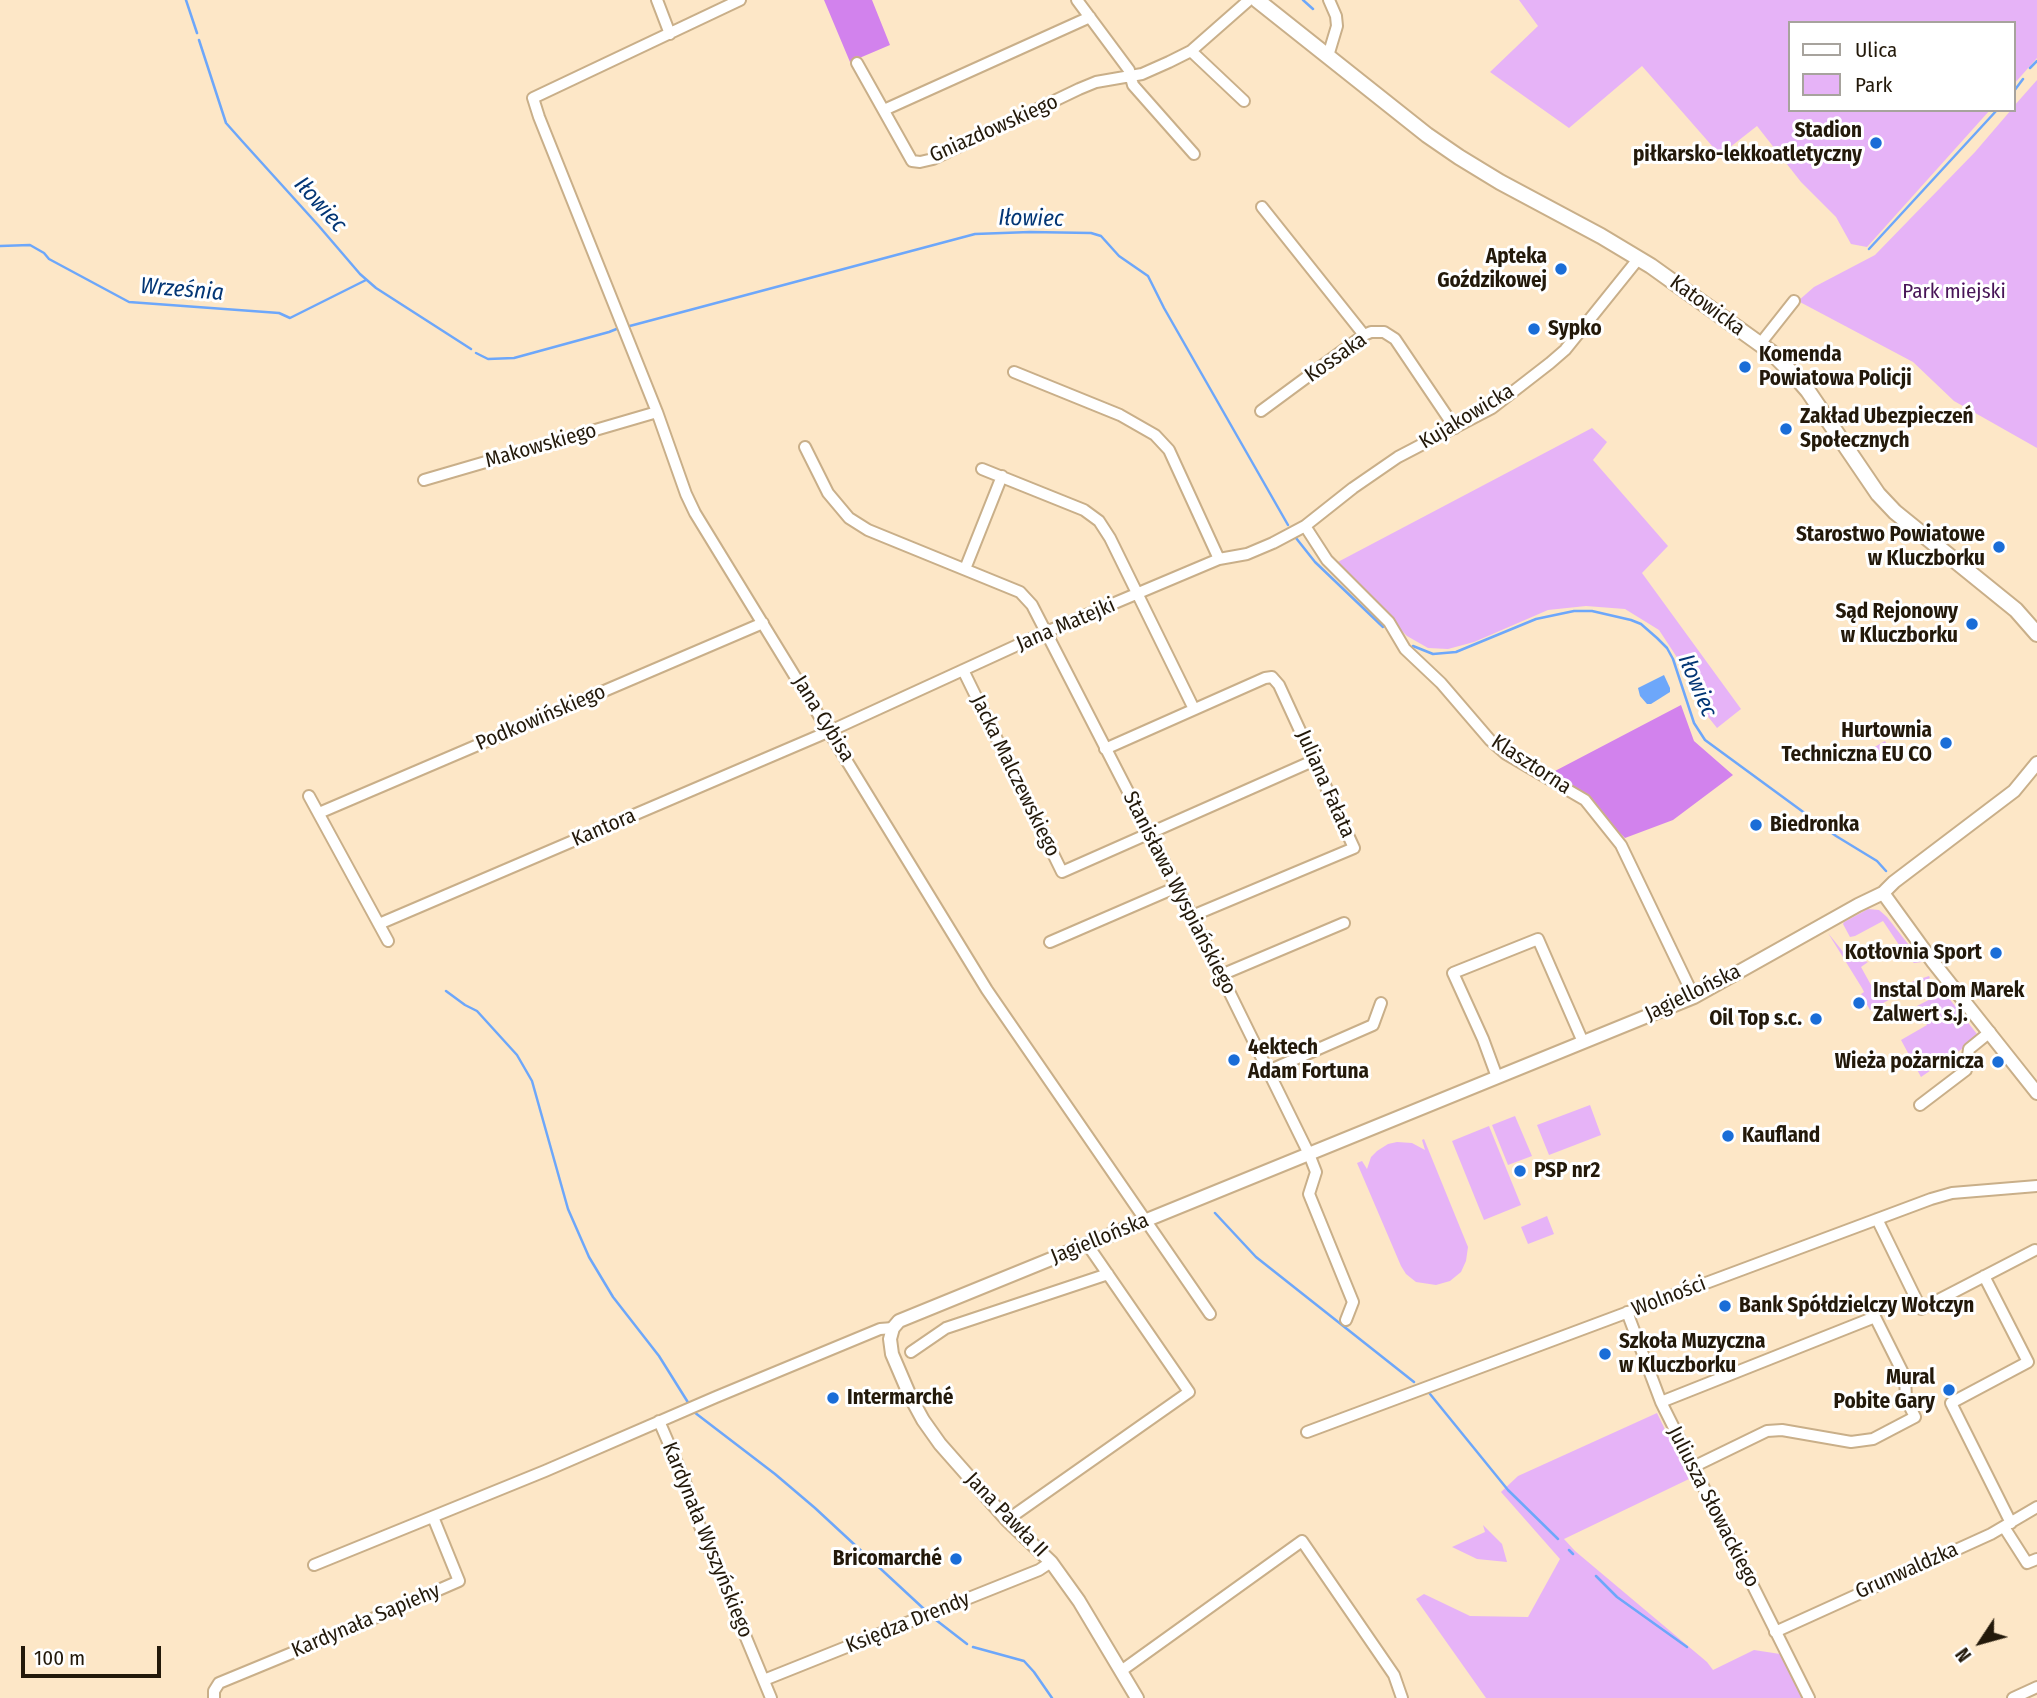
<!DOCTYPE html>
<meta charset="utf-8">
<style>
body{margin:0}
#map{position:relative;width:2037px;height:1698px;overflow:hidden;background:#fde7c7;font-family:"Fira Sans Condensed",sans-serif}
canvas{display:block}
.legend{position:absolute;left:1788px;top:21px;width:228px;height:91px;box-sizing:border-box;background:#fff;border:2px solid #a7a39d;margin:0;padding:9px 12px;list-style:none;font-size:21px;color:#23190a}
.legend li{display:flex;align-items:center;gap:14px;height:35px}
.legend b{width:35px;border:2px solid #a7a39d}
.north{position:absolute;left:1946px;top:1607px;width:70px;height:70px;-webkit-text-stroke:5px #fff;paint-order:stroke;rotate:234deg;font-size:19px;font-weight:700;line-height:28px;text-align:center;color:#23190a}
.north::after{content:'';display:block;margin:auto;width:24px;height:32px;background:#23190a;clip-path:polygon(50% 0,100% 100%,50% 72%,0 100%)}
.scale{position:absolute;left:21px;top:1646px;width:140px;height:32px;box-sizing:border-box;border:4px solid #23190a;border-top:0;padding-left:9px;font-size:21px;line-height:24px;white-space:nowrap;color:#23190a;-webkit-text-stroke:5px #fff;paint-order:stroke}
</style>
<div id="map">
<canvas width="2037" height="1698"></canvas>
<ul class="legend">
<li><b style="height:9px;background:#fff"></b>Ulica</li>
<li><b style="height:19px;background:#e6b3f7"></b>Park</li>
</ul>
<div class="north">N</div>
<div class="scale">100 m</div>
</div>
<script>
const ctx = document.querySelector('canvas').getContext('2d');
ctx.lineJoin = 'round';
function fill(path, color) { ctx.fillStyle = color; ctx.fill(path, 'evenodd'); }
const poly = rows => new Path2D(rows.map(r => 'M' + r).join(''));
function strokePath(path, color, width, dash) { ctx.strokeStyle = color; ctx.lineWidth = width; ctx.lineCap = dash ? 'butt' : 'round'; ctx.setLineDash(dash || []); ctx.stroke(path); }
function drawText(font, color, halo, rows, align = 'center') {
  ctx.font = font + ' "Fira Sans Condensed",sans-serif'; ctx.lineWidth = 6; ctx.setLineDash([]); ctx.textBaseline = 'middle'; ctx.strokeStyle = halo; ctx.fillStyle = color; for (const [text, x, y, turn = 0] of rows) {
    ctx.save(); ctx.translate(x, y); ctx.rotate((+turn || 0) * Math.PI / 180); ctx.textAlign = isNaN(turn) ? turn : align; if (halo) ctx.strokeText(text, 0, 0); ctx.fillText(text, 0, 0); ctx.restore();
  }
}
fill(poly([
 [1519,0,2037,0,2037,58,2014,84,2014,23,1790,23,1790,110,1990,110,1867,247,1851,244,1836,217,1801,182,1757,126,1720,155,1642,66,1569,128,1490,72,1538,26],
 [2037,80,2037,448,1954,401,1913,362,1798,301,1814,287,1875,255,1975,152,2011,110,2014,110,2014,106],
 [1592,428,1607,442,1593,460,1668,546,1642,573,1741,709,1717,728,1697,703,1682,665,1659,630,1625,609,1586,606,1548,610,1474,642,1448,649,1428,648,1407,636,1334,564],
 [1885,741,1891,752,1870,764,1864,753],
 [1868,909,1879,910,1887,917,1922,962,1914,963,1907,957,1883,921,1855,936,1850,937,1843,924,1844,922],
 [1828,933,1844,953,1857,952,1861,960,1868,962,1861,967,1871,985,1875,983,1882,997,1914,981,1929,976,1930,978,1870,1010,1861,994,1864,992,1862,988],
 [1944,992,1977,1034,1975,1040,1921,1077,1901,1040,1927,1025,1917,1006],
 [1590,1105,1601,1135,1549,1155,1537,1125],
 [1515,1116,1532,1156,1508,1165,1492,1125],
 [1489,1126,1521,1205,1484,1220,1452,1141],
 [1424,1139,1468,1247,1466,1261,1461,1272,1450,1281,1436,1285,1416,1282,1406,1274,1401,1266,1357,1163,1362,1161,1367,1169,1371,1157,1377,1151,1388,1144,1397,1142,1412,1143,1425,1150,1422,1140],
 [1547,1216,1554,1234,1528,1244,1521,1227],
 [1657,1413,1689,1479,1564,1539,1575,1551,1707,1662,1713,1670,1754,1650,1780,1654,1804,1698,1486,1698,1416,1599,1424,1594,1470,1616,1528,1617,1560,1559,1501,1492,1518,1476],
 [1483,1525,1502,1544,1507,1562,1477,1559,1452,1547,1485,1532]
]), '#e6b3f7');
fill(poly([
 [824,0,872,0,890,45,850,62],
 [1681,705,1694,741,1733,775,1673,820,1625,838,1555,771]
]), '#d282ed');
fill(poly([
 [1664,675,1670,688,1670,692,1651,704,1647,704,1640,696,1638,688]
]), '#6da7fa');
strokePath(poly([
 [186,0,197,33],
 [1303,0,1313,9],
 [199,40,226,123,242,141,318,225,360,274,376,288,471,349],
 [2030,68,2037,61],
 [2014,91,2023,79],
 [0,246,30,245,44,253,49,259,129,302,279,313,290,318,366,280],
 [1869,249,1997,110],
 [626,327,975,234,1030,232,1091,233,1101,236,1119,256,1148,276,1164,308,1288,525],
 [476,353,488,359,514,358,609,332,619,328],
 [1296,538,1315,562,1383,627],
 [1413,646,1433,654,1456,652,1536,619,1574,611,1592,611,1631,620,1641,624,1657,638,1667,648,1673,659,1694,723,1705,740,1836,836,1877,861,1886,871],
 [446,991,465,1005,477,1011,517,1055,532,1081,568,1209,589,1257,613,1297,659,1356,689,1404],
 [1215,1213,1256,1257,1414,1382],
 [1430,1394,1508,1490,1558,1539],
 [694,1412,775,1474,815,1508,924,1609],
 [1569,1550,1573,1554],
 [1596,1576,1617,1597,1687,1647],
 [936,1620,967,1644],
 [973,1647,1024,1661,1034,1672,1052,1698]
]), '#6da7fa', 2.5);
const minor = poly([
 [657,0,670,34],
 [740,0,533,98,539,117,657,412,686,494,695,513,987,990,1210,1314],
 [1077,0,1129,70,1133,85,1194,154],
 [1191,51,1244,101],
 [1328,56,1337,26,1336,16,1329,0],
 [857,63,912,161,920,162,933,159,1079,89,1096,82,1142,74,1169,62,1191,51,1249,0],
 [884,110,1090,17],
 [1262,207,1364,335],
 [1760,344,1794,301],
 [1014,372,1120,415,1155,435,1169,450,1219,559],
 [1261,411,1364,335,1371,332,1384,332,1395,339,1455,428],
 [805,447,828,493,849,518,868,530,1020,592,1032,605,1192,916,1309,1154,1316,1172,1309,1194,1353,1302,1346,1320],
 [982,469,1084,510,1099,521,1110,538,1194,709],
 [424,480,657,412],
 [1305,526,1327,560,1389,622,1405,649,1441,683,1490,740,1506,754,1585,800,1621,845,1694,997],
 [965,569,1002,476],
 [963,670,1062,872,1315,760],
 [1105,749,1265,678,1272,677,1279,685,1354,848,1192,916],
 [309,796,388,941],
 [319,813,763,623],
 [379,924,830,731,1046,632,1219,559,1247,554,1273,543,1305,526,1353,488,1398,457,1492,408,1550,363,1565,350,1639,258],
 [1050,942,1177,887],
 [1221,975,1344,923],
 [1268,1071,1373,1025,1381,1003],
 [1497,1077,1483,1039,1453,973,1538,939,1583,1042],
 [1920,1105,1966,1070,1969,1049,1990,1032],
 [1877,1219,1921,1309,2035,1250],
 [1984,1276,2028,1362,1951,1403,2011,1523],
 [1627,1312,1661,1402,1809,1698],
 [911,1352,946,1328,1108,1274],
 [1661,1402,1875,1317,1905,1377,1906,1399,1915,1417,1873,1439,1851,1442,1782,1430,1767,1431,1693,1467],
 [659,1421,684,1479,699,1524,771,1698],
 [1307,1432,1931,1199,1952,1193,2037,1186],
 [1007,1520,1189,1392,1087,1244],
 [2004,1527,2027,1563,2037,1559],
 [314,1565,545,1471,716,1397,880,1329,893,1328],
 [1775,1632,1991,1534,2037,1507],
 [1121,1671,1302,1541,1394,1675,1402,1698],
 [764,1680,1039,1570,1051,1562],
 [214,1698,214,1691,219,1683,333,1636,459,1581,433,1517],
 [2013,1698,2037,1687]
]);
const tertiary = poly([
 [1883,893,1933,962,2037,1093],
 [1137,1698,1079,1601,1051,1562,1007,1520,940,1444,923,1420,910,1396,892,1354,890,1339,893,1328,899,1321,1694,997,1858,905,1883,893,1894,882,2014,791,2037,763]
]);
const secondary = poly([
 [1257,0,1427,135,1459,157,1500,182,1601,236,1651,266,1771,352,1795,376,1808,391,1878,494,1895,512,2016,610,2037,634]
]);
strokePath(minor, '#c9af89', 14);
strokePath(tertiary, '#c9af89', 16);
strokePath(secondary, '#c9af89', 18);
strokePath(minor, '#fff', 10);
strokePath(tertiary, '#fff', 12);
strokePath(secondary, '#fff', 14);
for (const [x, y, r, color] of [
 [1876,143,7,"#1a6dd7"],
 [1561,269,7,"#1a6dd7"],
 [1534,329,7,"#1a6dd7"],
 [1745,367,7,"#1a6dd7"],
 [1786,429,7,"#1a6dd7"],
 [1999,547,7,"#1a6dd7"],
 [1972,624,7,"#1a6dd7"],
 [1946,743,7,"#1a6dd7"],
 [1756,825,7,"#1a6dd7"],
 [1996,953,7,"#1a6dd7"],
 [1859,1003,7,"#1a6dd7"],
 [1816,1019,7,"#1a6dd7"],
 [1234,1060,7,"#1a6dd7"],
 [1998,1062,7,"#1a6dd7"],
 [1728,1136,7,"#1a6dd7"],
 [1520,1171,7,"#1a6dd7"],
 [1725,1306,7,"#1a6dd7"],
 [1605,1354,7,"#1a6dd7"],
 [1949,1390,7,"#1a6dd7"],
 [833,1398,7,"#1a6dd7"],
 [956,1559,7,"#1a6dd7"]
]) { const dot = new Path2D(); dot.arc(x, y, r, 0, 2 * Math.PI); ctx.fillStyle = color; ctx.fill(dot); strokePath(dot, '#fff', 2.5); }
drawText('21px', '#23190a', '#fff', [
 ["Gniazdowskiego",994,129,-24],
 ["Katowicka",1707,306,36],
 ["Kossaka",1336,358,-35],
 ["Kujakowicka",1467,417,-31],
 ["Makowskiego",541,446,-16],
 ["Jana Matejki",1066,625,-23],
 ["Podkowińskiego",541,718,-23],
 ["Jana Cybisa",823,719,58],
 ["Klasztorna",1531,765,33],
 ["Jacka Malczewskiego",1015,776,64],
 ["Juliana Fałata",1325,784,66],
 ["Kantora",604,828,-23],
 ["Stanisława Wyspiańskiego",1179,893,63],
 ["Jagiellońska",1693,993,-26],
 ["Jagiellońska",1100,1239,-22],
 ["Wolności",1669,1297,-21],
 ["Juliusza Słowackiego",1713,1507,63],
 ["Jana Pawła II",1006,1515,46],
 ["Kardynała Wyszyńskiego",707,1540,68],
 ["Grunwaldzka",1907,1571,-24],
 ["Kardynała Sapiehy",366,1621,-23],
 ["Księdza Drendy",908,1623,-22]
]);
drawText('bold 21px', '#23190a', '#fff', [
 ["Stadion",1862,131,"right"],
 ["piłkarsko-lekkoatletyczny",1862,155,"right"],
 ["Apteka",1547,257,"right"],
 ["Goździkowej",1547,281,"right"],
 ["Sypko",1548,329],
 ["Komenda",1759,355],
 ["Powiatowa Policji",1759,379],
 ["Zakład Ubezpieczeń",1800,417],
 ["Społecznych",1800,441],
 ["Starostwo Powiatowe",1985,535,"right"],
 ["w Kluczborku",1985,559,"right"],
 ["Sąd Rejonowy",1958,612,"right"],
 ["w Kluczborku",1958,636,"right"],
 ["Hurtownia",1932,731,"right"],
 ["Techniczna EU CO",1932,755,"right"],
 ["Biedronka",1770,825],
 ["Kotłovnia Sport",1982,953,"right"],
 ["Instal Dom Marek",1873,991],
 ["Zalwert s.j.",1873,1015],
 ["Oil Top s.c.",1802,1019,"right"],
 ["4ektech",1248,1048],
 ["Adam Fortuna",1248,1072],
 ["Wieża pożarnicza",1984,1062,"right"],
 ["Kaufland",1742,1136],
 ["PSP nr2",1534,1171],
 ["Bank Spółdzielczy Wołczyn",1739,1306],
 ["Szkoła Muzyczna",1619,1342],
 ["w Kluczborku",1619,1366],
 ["Mural",1935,1378,"right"],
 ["Pobite Gary",1935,1402,"right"],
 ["Intermarché",847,1398],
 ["Bricomarché",942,1559,"right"]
], 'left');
drawText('21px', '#481557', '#fff', [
 ["Park miejski",1954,292]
]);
drawText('italic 23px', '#033675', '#fff', [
 ["Iłowiec",320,205,48],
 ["Iłowiec",1031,219,1],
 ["Września",182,290,5],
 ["Iłowiec",1697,686,67]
]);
</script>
